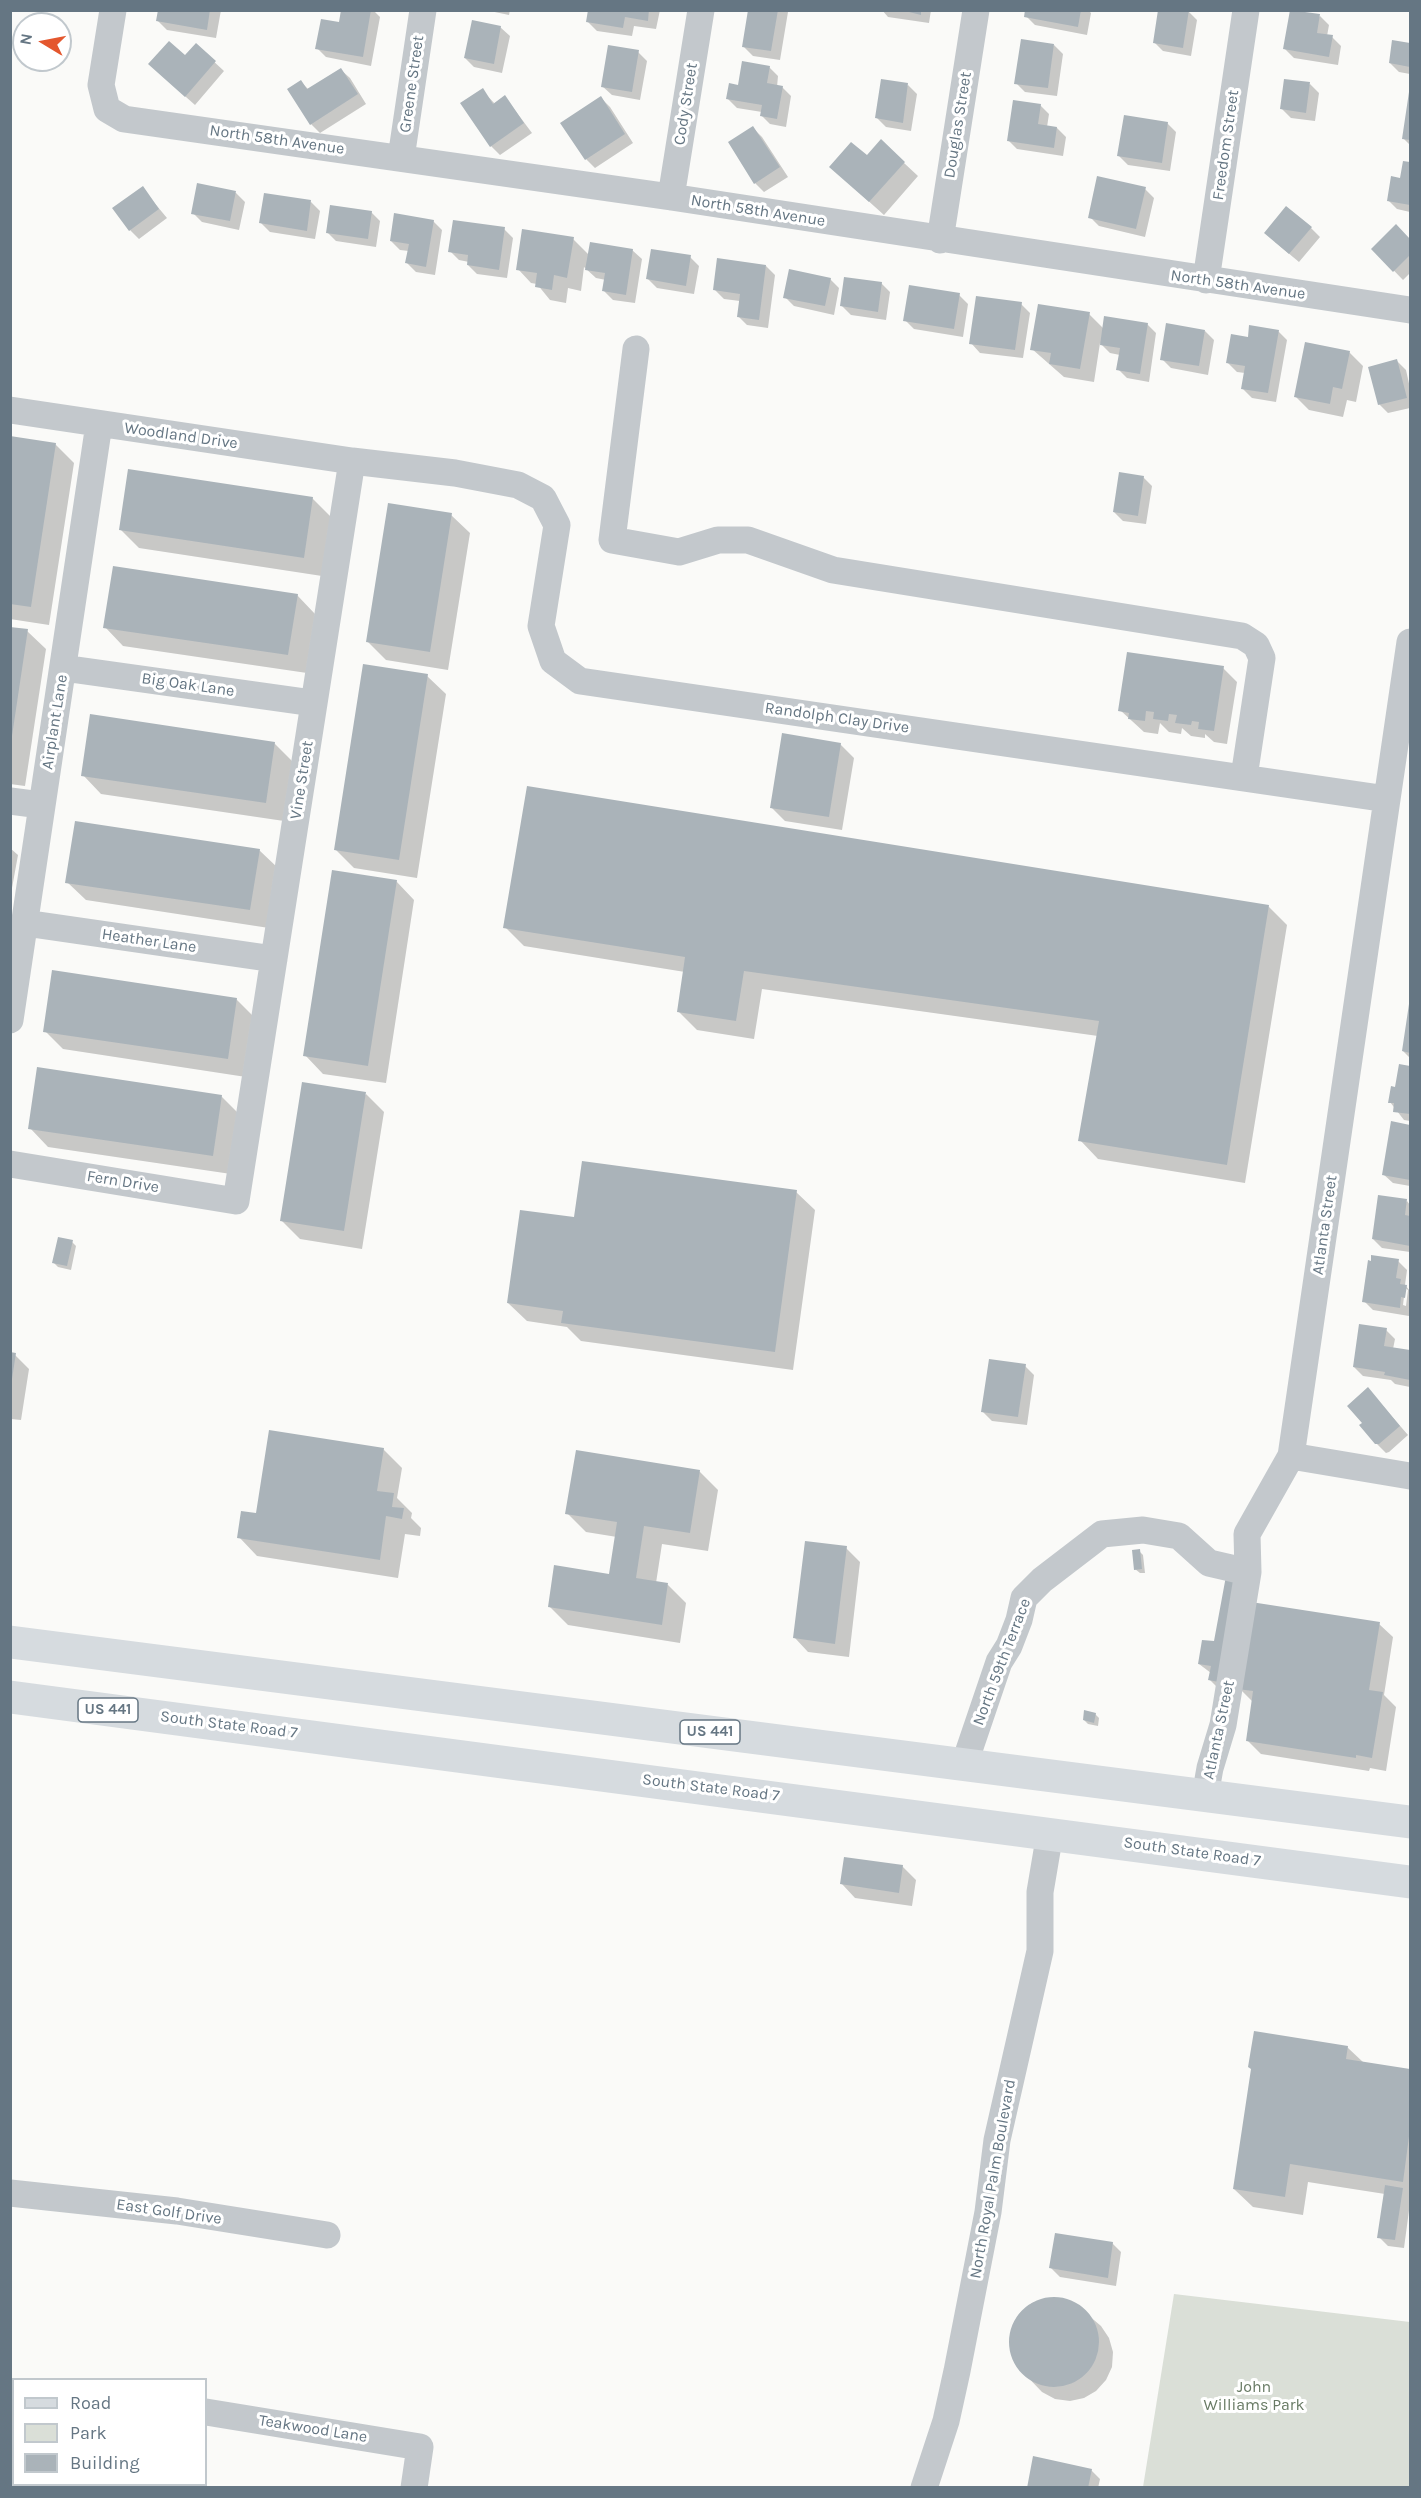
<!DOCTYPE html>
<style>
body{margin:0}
#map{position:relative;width:1421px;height:2498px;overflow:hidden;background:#fafaf8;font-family:Karla,sans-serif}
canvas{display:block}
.frame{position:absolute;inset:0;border:12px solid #657683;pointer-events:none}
.legend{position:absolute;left:12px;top:2378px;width:195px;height:108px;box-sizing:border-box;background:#fff;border:2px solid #c1c8cd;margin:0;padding:8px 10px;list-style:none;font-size:18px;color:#657683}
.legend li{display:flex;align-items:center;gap:12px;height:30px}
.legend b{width:30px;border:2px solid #c1c8cd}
.north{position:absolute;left:12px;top:12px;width:60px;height:60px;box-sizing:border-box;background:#fff;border:2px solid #c1c8cd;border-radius:50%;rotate:280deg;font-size:16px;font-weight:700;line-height:24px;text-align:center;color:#657683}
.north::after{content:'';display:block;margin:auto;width:21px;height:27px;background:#e4572e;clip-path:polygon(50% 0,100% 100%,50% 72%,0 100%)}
</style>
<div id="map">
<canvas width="1421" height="2498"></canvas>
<div class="frame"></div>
<ul class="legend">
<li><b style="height:8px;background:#d6dbdf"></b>Road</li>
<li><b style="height:16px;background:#dadfd7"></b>Park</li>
<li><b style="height:16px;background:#aab3b9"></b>Building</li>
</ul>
<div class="north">N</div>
</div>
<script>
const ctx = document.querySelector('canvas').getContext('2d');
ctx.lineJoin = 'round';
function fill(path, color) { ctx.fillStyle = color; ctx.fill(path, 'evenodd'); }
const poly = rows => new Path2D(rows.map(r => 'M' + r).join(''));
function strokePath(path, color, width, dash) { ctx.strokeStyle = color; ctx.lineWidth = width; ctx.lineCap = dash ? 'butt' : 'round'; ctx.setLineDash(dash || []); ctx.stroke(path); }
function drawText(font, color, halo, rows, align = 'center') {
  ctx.font = font + ' Karla,sans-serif'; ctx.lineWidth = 6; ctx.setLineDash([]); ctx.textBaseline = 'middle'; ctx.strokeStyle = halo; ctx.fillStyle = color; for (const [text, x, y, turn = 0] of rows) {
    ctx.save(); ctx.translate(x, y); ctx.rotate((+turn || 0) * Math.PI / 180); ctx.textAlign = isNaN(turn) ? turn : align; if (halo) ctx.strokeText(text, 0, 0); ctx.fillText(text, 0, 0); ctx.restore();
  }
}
fill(poly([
 [1174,2294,1410,2322,1410,2487,1143,2487]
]), '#dadfd7');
fill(poly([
 [160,10,221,10,216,38,167,30,158,21],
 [342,10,373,10,380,17,371,66,326,57,317,48,340,24],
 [485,10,510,10,509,15],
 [590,10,660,10,656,29,634,26,632,36,597,31,588,22],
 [750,10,788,12,780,60,753,56,744,47],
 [882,10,931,10,929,23,888,17],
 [1027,10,1088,10,1091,13,1087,35,1035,25,1026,16],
 [1188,11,1197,20,1191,56,1163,51,1154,42],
 [1320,16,1329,25,1327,36,1332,37,1341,46,1338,65,1294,58,1285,49],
 [500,27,510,36,502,73,474,67,465,58],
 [1393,42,1410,44,1410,74,1399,72,1390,63],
 [196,45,224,71,195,105,159,73,185,57],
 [1054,45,1063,54,1057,96,1025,92,1016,83],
 [638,52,647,61,640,100,612,95,602,86],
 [769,67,778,76,777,87,782,87,791,96,786,127,770,124,761,115,762,112,737,108,728,99,739,86],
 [341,70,350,78,366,104,320,133,311,124,301,82,309,90],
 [1310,84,1319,93,1315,121,1291,118,1282,109],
 [908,85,917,94,911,131,886,127,877,118],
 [482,90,495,104,505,97,532,133,500,155,491,146],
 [601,98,610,107,633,143,595,168,586,159,562,124],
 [1410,98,1410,145,1403,138],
 [1040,105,1049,114,1047,127,1057,128,1066,137,1063,156,1017,149,1008,140],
 [1167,123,1176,132,1170,171,1128,165,1119,156],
 [753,128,762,137,788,177,764,192,755,183],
 [867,158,904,163,918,176,884,215,845,180],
 [1404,163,1410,164,1410,212,1397,209,1388,200,1401,180],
 [198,185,236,193,245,202,239,230,202,222,193,213],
 [142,188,167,218,139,239,130,230],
 [1145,189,1154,198,1145,237,1099,226,1090,217],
 [311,202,320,211,315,239,270,232,261,223],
 [371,212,380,221,376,247,336,241,327,232],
 [433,221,442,230,435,275,416,272,407,263,409,251,400,250,391,241],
 [1396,226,1410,241,1410,273,1403,280,1373,249],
 [1311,228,1320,237,1299,262,1275,242],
 [504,229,513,238,507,278,477,274,468,265,469,262,459,260,450,251],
 [573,239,589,255,632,250,642,259,635,303,613,300,604,291,606,280,596,278,584,267,581,291,568,288,566,303,550,300,537,284,531,283,518,269],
 [690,257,699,266,694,294,657,288,648,279],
 [766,266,775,275,768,328,747,325,738,316,740,301,724,299,715,290],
 [830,279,839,288,834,315,794,306,785,297],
 [881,283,890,292,886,320,851,315,842,306],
 [959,295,968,304,963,337,914,329,905,320],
 [1021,304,1030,313,1023,358,980,353,971,343],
 [1089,314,1104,329,1147,324,1156,333,1149,382,1127,378,1118,369,1120,355,1110,353,1100,343,1094,382,1064,377,1032,349],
 [1205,331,1214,340,1208,375,1171,368,1162,359],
 [1278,331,1287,340,1276,402,1252,398,1243,389,1245,373,1237,372,1228,363],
 [1349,352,1363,366,1356,402,1347,400,1343,417,1309,410,1296,397],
 [1397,361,1406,370,1410,388,1410,408,1388,413,1379,404],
 [10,437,55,444,74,463,49,625,10,619],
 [1143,477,1152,486,1146,524,1123,521,1114,512],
 [312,498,331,517,322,576,139,548,121,530],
 [451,515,470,533,448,670,386,660,367,641],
 [297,595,315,614,307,673,123,646,105,627],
 [10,628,27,631,46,649,25,786,10,784],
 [1223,668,1237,682,1227,744,1214,742,1205,734,1205,738,1191,736,1182,728,1181,734,1169,732,1160,723,1158,734,1144,732,1120,710],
 [427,676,446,694,417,878,354,868,336,850],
 [274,743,293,762,284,821,101,794,83,775],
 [840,744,854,758,842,830,785,821,771,807],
 [10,848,18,855,10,899],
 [259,850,278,868,269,928,86,900,67,882],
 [396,881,414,900,386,1083,323,1074,305,1055],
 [1268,906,1287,925,1245,1183,1098,1159,1080,1140,1098,1036,762,989,754,1039,697,1030,679,1012,685,972,524,946,505,927],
 [236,999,255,1018,246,1077,63,1049,45,1031],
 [1410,1006,1410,1058,1403,1051],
 [1400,1066,1410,1067,1410,1121,1404,1120,1390,1102,1397,1089],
 [366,1094,384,1112,362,1249,300,1239,281,1220],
 [221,1096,240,1115,231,1174,48,1147,30,1128],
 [1392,1123,1410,1126,1410,1186,1393,1183,1383,1174],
 [796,1192,815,1210,793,1370,581,1341,567,1327,527,1321,508,1303,575,1219],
 [1407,1201,1410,1205,1410,1252,1382,1248,1373,1239],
 [72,1242,76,1246,71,1270,58,1267,54,1263],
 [1398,1261,1407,1270,1405,1285,1410,1291,1409,1316,1373,1310,1364,1301],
 [1405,1288,1408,1290,1406,1306,1403,1305],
 [1386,1330,1395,1339,1393,1349,1410,1352,1410,1387,1395,1384,1391,1380,1363,1376,1354,1367],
 [10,1354,15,1355,29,1369,21,1420,11,1419,10,1425],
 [1025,1366,1034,1375,1027,1425,992,1421,983,1412],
 [1376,1398,1408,1435,1389,1452,1386,1453,1376,1443],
 [383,1449,402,1468,397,1498,412,1513,411,1518,421,1528,420,1536,405,1534,398,1578,257,1556,239,1537,257,1515],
 [699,1471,718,1490,708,1551,662,1544,656,1583,668,1585,686,1603,680,1643,568,1625,549,1606,611,1576,617,1537,586,1532,567,1513],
 [846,1548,860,1562,849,1657,808,1652,795,1638],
 [1139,1551,1143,1555,1145,1573,1140,1573,1135,1569],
 [1244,1623,1379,1624,1393,1637,1384,1695,1396,1707,1386,1771,1370,1768,1369,1771,1261,1754,1247,1740,1253,1702,1239,1688,1219,1689,1210,1680,1211,1673,1199,1664,1216,1643],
 [1095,1714,1099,1718,1098,1726,1088,1724,1084,1720],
 [902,1866,916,1880,912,1906,855,1898,842,1884],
 [1347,2047,1364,2063,1410,2071,1410,2203,1404,2248,1388,2246,1379,2237,1385,2194,1308,2182,1303,2215,1253,2207,1234,2189],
 [1112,2243,1121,2252,1116,2286,1060,2277,1051,2268],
 [1046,2298,1061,2298,1074,2303,1101,2326,1109,2338,1113,2352,1112,2367,1106,2380,1096,2391,1084,2398,1070,2401,1055,2399,1042,2392,1018,2367,1011,2354,1010,2339,1014,2325,1021,2312,1032,2303],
 [1091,2470,1100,2479,1098,2488,1028,2488]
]), '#0003');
fill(poly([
 [158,10,210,10,207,30,156,21],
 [341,10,371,10,363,57,315,49,321,19,339,22],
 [588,10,649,10,648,21,625,17,623,28,586,22],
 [748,10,778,10,771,51,742,47],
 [901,10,921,10,921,15],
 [1025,10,1081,10,1078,27,1024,17],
 [1158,10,1189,10,1183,48,1153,43],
 [1290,10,1320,14,1317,33,1333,35,1329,57,1283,49],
 [472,20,501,26,494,64,464,58],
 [1021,39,1054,44,1048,88,1014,84],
 [1392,40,1410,43,1410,67,1389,63],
 [169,41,185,55,196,43,216,61,185,97,148,64],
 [608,45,639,50,632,92,601,87],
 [742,61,770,66,767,83,783,86,777,119,760,116,762,105,726,99,729,83,738,85],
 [341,68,358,94,310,125,287,89,301,80,307,89],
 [881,79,908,83,903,123,875,118],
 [1284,79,1310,82,1306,113,1280,109],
 [483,88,493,104,505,95,524,123,490,147,460,103],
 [1409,92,1410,92,1410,140,1402,139],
 [601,96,625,134,585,160,560,123],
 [1013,100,1041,104,1038,124,1057,127,1054,148,1007,141],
 [1124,115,1168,122,1162,163,1117,156],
 [753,126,780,167,754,184,728,142],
 [881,139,905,162,869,202,829,167,851,142,867,155],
 [1403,161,1410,162,1410,205,1387,201,1391,176,1400,178],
 [1097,176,1146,187,1136,229,1088,218],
 [197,183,236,191,230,221,191,214],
 [143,186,159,209,129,231,112,208],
 [264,193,311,200,307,231,259,223],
 [330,205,372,211,368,239,326,233],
 [1286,206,1312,227,1289,254,1264,233],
 [394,213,434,220,426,267,405,263,409,244,390,241],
 [453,220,505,227,499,270,467,265,468,255,448,252],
 [1396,224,1410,239,1410,255,1393,272,1371,249],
 [522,229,574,237,567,278,554,275,552,290,535,287,537,273,516,270],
 [590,242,633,249,626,295,602,291,605,273,585,270],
 [651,249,691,255,686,286,646,279],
 [717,258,766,265,759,320,737,317,740,294,713,290],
 [789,269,831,278,825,306,783,298],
 [844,277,882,282,878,312,840,306],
 [909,285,960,293,954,329,903,321],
 [976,296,1022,302,1015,350,969,344],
 [1038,304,1090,312,1080,369,1049,364,1051,353,1030,350],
 [1104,316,1148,323,1140,374,1116,370,1120,348,1100,345],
 [1166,323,1205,330,1199,366,1160,360],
 [1249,325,1279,330,1268,393,1241,389,1245,366,1226,363,1231,334,1248,337],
 [1305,342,1350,351,1342,389,1333,387,1330,404,1294,397],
 [1397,359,1407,398,1378,405,1368,367],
 [10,436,56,443,31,607,10,604],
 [128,469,313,497,304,558,119,530],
 [1119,472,1144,476,1138,516,1113,512],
 [388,503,452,513,430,652,366,642],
 [113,566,298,594,288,655,103,628],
 [10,627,28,629,12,736,10,736],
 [1127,652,1224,666,1214,731,1198,729,1199,722,1192,721,1191,725,1175,723,1177,715,1169,714,1168,721,1153,719,1154,712,1146,711,1145,721,1128,719,1129,713,1118,711],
 [363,664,428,674,399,860,334,850],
 [90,714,275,742,266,803,81,776],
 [782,733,841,743,829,817,770,808],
 [527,786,1269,905,1227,1165,1078,1141,1099,1021,744,971,736,1021,677,1012,685,957,503,928],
 [75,821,260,849,250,910,65,883],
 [332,870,397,880,368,1066,303,1056],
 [52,970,237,998,228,1059,43,1032],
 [1409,1004,1410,1004,1410,1053,1402,1051],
 [1399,1064,1410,1066,1410,1114,1393,1112,1394,1103,1388,1103,1391,1086,1395,1087],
 [37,1067,222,1095,213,1156,28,1129],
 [302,1082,366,1092,344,1231,280,1221],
 [1391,1121,1410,1125,1410,1180,1382,1175],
 [582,1161,797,1190,775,1352,561,1323,563,1311,507,1303,520,1210,574,1217],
 [1378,1195,1407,1199,1405,1215,1410,1216,1410,1246,1372,1239],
 [58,1237,73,1240,67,1266,52,1263],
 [1371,1255,1399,1259,1396,1278,1401,1279,1400,1284,1407,1285,1405,1298,1401,1297,1400,1308,1362,1302,1368,1260,1371,1261],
 [1359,1324,1387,1328,1384,1346,1410,1350,1410,1380,1384,1375,1385,1372,1353,1367],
 [10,1352,16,1353,12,1379,10,1379],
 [989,1359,1026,1364,1018,1417,981,1412],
 [1368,1387,1400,1426,1379,1444,1375,1444,1359,1425,1362,1423,1347,1406],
 [269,1430,384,1448,377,1491,394,1493,392,1507,404,1508,402,1519,386,1516,380,1560,237,1538,241,1511,256,1513],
 [576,1450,700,1470,690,1533,644,1526,636,1578,668,1583,662,1625,548,1607,554,1565,609,1574,617,1522,565,1514],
 [805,1541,847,1546,835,1644,793,1638],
 [1140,1549,1142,1569,1134,1570,1132,1550],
 [1226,1576,1239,1577,1224,1683,1208,1680,1211,1666,1198,1664,1202,1640,1214,1641],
 [1251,1602,1380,1622,1369,1690,1383,1692,1372,1758,1356,1755,1356,1758,1246,1741,1253,1691,1237,1689],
 [1084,1710,1096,1713,1094,1723,1083,1720],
 [844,1857,903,1865,899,1893,840,1884],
 [1254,2031,1348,2046,1346,2059,1410,2069,1410,2129,1403,2182,1290,2164,1285,2197,1233,2189,1251,2069,1248,2067],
 [1385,2185,1403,2188,1395,2240,1377,2238],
 [1055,2233,1113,2242,1108,2278,1049,2268],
 '1009 2342a45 45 0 1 1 90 0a45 45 0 1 1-90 0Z',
 [1033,2456,1092,2469,1088,2488,1027,2488]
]), '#aab3b9');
strokePath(poly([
 [113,10,101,85,107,109,124,119,671,197,1410,310],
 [401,158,423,10],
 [671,197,701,10],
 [940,240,976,10],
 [1206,280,1246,10],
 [636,349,612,540,679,552,718,540,748,540,833,570,1242,636,1256,645,1262,658,1244,777],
 [10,410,352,461,455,473,518,485,543,498,557,525,541,626,553,661,580,681,1387,799],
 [63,668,313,703],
 [10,801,41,805],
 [25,923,274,959],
 [10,1020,99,424],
 [10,1164,236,1201,352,461],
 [1291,1456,1410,1476],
 [964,1765,999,1662,1009,1646,1019,1620,1024,1598,1042,1580,1102,1534,1143,1530,1179,1536,1209,1563,1248,1572],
 [1205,1796,1210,1768,1223,1725,1248,1572,1247,1534,1291,1456,1410,642],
 [10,2193,177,2211,327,2235],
 [10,2396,14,2395],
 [206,2412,420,2447,414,2488],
 [924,2488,946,2421,957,2371,988,2212,997,2140,1040,1951,1040,1892,1050,1833]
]), '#c3c8cc', 27);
strokePath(poly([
 [10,1642,1410,1822],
 [10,1697,1410,1882]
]), '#d6dbdf', 33);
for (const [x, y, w] of [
 [108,1710,60],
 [710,1732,60]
]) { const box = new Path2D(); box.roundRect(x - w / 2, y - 12, w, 24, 4.5); ctx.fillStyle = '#fff'; ctx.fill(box); strokePath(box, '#657683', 1.5); }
drawText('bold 15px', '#657683', null, [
 ["US 441",108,1710],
 ["US 441",710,1732]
]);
drawText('16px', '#657683', '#fff', [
 ["Greene Street",412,84,-82],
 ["Cody Street",686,104,-81],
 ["Douglas Street",958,125,-81],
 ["North 58th Avenue",277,140,8],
 ["Freedom Street",1226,145,-82],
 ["North 58th Avenue",758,211,9],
 ["North 58th Avenue",1238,285,8],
 ["Woodland Drive",181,436,8],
 ["Big Oak Lane",188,685,8],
 ["Randolph Clay Drive",837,718,8],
 ["Airplant Lane",55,722,-81],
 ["Vine Street",302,780,-81],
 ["Heather Lane",149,941,8],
 ["Fern Drive",123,1182,9],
 ["Atlanta Street",1325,1225,-82],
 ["North 59th Terrace",1002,1662,-69],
 ["South State Road 7",229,1725,7],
 ["Atlanta Street",1219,1730,-78],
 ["South State Road 7",711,1788,7],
 ["South State Road 7",1192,1852,8],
 ["North Royal Palm Boulevard",993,2179,-80],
 ["East Golf Drive",169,2212,8],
 ["Teakwood Lane",313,2429,9]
]);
drawText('16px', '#687a64', '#fff', [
 ["John",1254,2387],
 ["Williams Park",1254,2405]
]);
</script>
